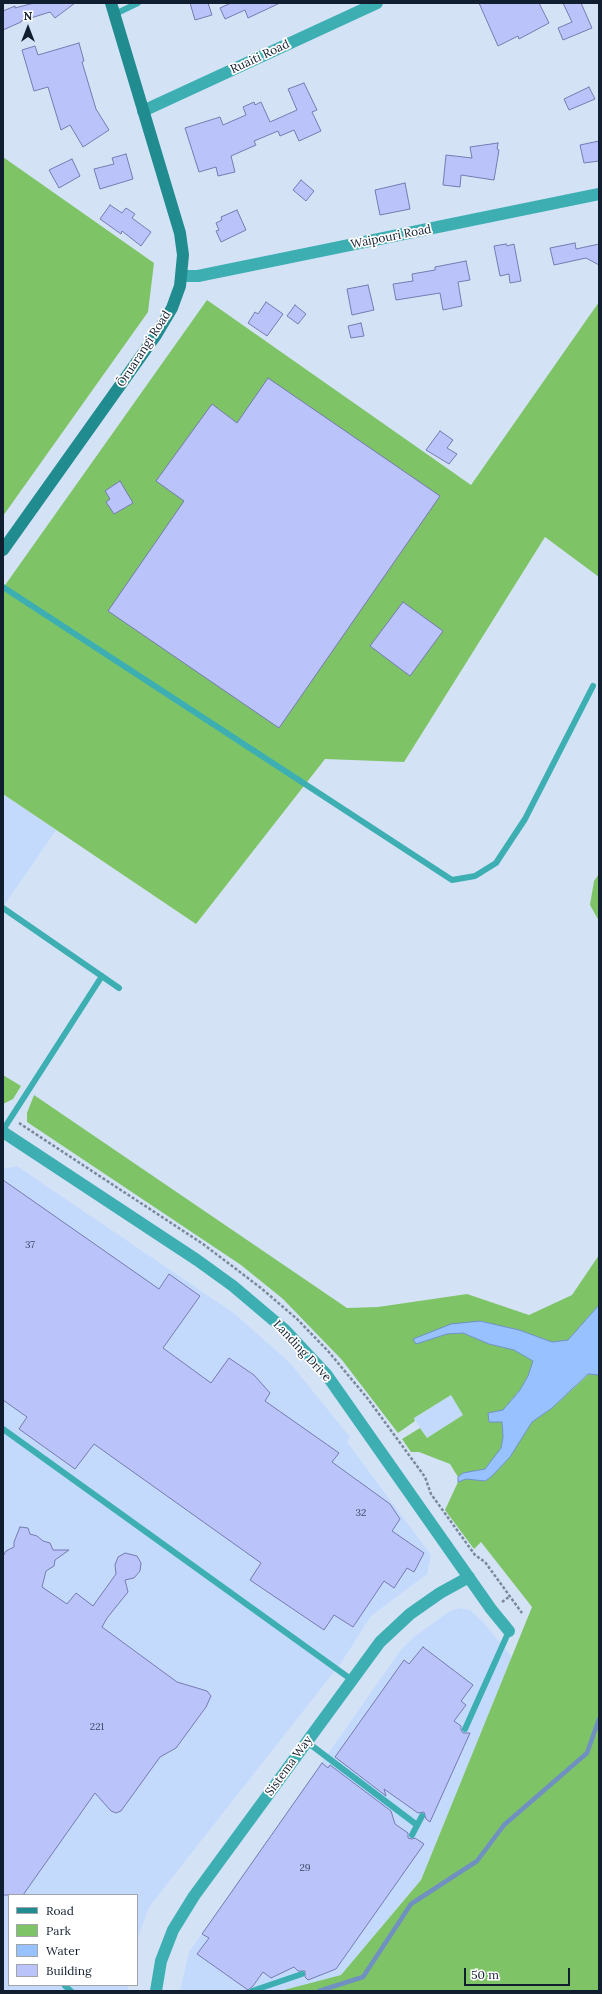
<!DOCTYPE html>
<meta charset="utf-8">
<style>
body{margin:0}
#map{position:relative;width:602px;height:1994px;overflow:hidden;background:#d4e2f6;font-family:Lora,serif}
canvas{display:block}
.frame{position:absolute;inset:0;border:4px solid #111e30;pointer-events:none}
.legend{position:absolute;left:8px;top:1894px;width:130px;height:92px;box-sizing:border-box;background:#fff;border:1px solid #a0a5ac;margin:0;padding:5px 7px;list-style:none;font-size:12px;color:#111e30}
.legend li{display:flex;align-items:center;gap:8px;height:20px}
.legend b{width:20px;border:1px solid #a0a5ac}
.north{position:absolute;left:8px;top:8px;width:40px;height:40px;-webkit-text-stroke:3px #fff;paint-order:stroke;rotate:0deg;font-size:11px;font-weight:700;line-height:16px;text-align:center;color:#111e30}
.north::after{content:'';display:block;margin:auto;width:14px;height:18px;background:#111e30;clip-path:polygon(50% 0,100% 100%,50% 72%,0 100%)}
.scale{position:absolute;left:464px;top:1968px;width:106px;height:18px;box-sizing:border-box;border:2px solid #111e30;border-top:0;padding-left:5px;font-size:12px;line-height:14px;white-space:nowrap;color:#111e30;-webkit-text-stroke:3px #fff;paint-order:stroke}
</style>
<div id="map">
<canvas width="602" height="1994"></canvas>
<div class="frame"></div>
<ul class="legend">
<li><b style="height:5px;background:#218c8f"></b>Road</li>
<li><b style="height:11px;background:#7ec467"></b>Park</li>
<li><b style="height:11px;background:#98c1ff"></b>Water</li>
<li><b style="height:11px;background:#bbc3fb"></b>Building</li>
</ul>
<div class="north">N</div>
<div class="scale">50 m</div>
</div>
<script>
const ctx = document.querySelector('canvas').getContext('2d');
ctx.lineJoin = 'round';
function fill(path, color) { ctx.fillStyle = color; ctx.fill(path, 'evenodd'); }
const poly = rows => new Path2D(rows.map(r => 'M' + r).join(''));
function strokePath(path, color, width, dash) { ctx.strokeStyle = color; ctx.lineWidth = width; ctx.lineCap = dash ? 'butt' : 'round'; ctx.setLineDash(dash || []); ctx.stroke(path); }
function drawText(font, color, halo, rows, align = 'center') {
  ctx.font = font + ' Lora,serif'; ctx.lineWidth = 3.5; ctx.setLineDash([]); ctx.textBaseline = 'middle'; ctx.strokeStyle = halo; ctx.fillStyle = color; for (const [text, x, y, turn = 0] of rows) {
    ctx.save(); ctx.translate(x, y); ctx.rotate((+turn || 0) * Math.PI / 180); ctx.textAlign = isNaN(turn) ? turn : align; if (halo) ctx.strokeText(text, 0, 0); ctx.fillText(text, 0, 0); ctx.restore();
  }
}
fill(poly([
 [3,794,56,830,3,907],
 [17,1166,235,1314,290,1363,350,1437,347,1442,431,1555,427,1574,371,1616,341,1663,149,1907,137,1940,137,1895,9,1895,9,1985,128,1985,128,1991,3,1991,3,1169],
 [451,1395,464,1415,427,1438,414,1418],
 [460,1608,470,1610,484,1623,512,1657,421,1880,341,1975,280,1991,180,1991,189,1952,400,1651,414,1637,450,1611]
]), '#c4dafd');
fill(poly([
 [3,157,154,263,148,312,3,516],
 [207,300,471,485,599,302,599,577,545,537,404,762,325,759,196,924,3,794,3,588],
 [599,874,599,921,590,905,594,881],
 [3,1075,21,1086,13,1099,3,1104],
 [34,1095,347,1308,378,1307,467,1294,529,1315,572,1295,599,1255,599,1305,568,1340,552,1342,519,1330,480,1321,416,1344,447,1334,463,1333,489,1344,514,1350,533,1361,528,1376,520,1390,503,1410,488,1413,489,1422,502,1422,503,1437,501,1448,485,1469,463,1473,458,1477,450,1464,419,1452,411,1452,402,1439,420,1428,427,1438,463,1415,451,1395,414,1418,415,1421,398,1433,342,1360,283,1299,241,1265,27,1122,27,1113],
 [589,1374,599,1375,599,1991,280,1991,341,1975,421,1880,532,1607,481,1542,474,1549,445,1510,458,1482,466,1479,485,1481,491,1477,510,1457,532,1422,552,1408]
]), '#7ec467');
const water = poly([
 [599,1305,599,1375,588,1374,552,1408,532,1422,510,1457,491,1477,485,1481,466,1479,458,1482,458,1477,463,1473,485,1469,501,1448,503,1437,502,1422,489,1422,488,1413,503,1410,520,1390,528,1376,533,1361,514,1350,489,1344,463,1333,447,1334,416,1344,413,1339,451,1324,480,1321,519,1330,552,1342,568,1340,599,1305]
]);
fill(water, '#98c1ff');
strokePath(water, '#7090c1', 1);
strokePath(poly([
 [319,1991,363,1977,411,1904,477,1861,504,1825,587,1753,599,1719]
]), '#7090c1', 4.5);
const building = poly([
 [34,3,75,3,55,18,50,12,21,21,21,22,3,30,3,11,15,6,15,8,34,3],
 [190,3,208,3,212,15,195,20,190,3],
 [231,3,280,3,248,18,245,10,225,19,220,8,231,3],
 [479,3,539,3,549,23,519,39,518,36,498,46,479,3],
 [563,3,581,3,592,28,563,40,558,28,572,22,563,3],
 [79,43,84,61,82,62,96,109,109,130,83,147,70,125,61,130,48,87,34,91,22,50,35,46,38,55,79,43],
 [304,83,317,110,312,112,321,131,299,141,294,130,280,136,278,131,254,141,256,145,231,156,235,172,218,176,216,167,199,172,185,128,220,117,223,125,246,115,243,107,254,102,255,105,261,102,270,122,297,110,288,89,304,83],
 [589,87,595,99,569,110,564,99,589,87],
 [599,141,599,161,584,163,580,145,599,141],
 [498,143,497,149,499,150,494,180,461,175,460,187,443,185,446,155,472,158,470,147,498,143],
 [126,154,133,179,100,189,94,169,114,164,112,158,126,154],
 [72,159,80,176,59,188,49,170,72,159],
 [301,180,314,191,306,201,293,190,301,180],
 [405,183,410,209,380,215,375,190,405,183],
 [110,205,122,213,126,208,135,214,132,218,151,232,141,246,122,231,121,234,100,219,110,205],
 [237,210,246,230,221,242,216,231,219,230,216,223,222,220,221,217,237,210],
 [575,243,576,249,599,244,599,265,586,258,554,265,550,248,575,243],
 [506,244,507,246,514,244,521,281,510,283,509,274,500,276,494,246,506,244],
 [466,261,470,280,458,282,462,306,443,310,440,293,396,300,393,284,413,281,412,274,435,270,435,267,466,261],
 [368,285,374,310,352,315,347,289,368,285],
 [266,302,283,314,267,336,248,323,255,312,258,314,266,302],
 [295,305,306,314,298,324,287,316,295,305],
 [361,323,364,336,351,338,348,326,361,323],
 [268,378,440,496,279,728,108,611,184,501,156,481,212,404,237,423,268,378],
 [440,431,453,440,447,448,457,454,449,464,426,450,440,431],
 [120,481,133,503,114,514,106,502,110,499,105,491,120,481],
 [403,602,443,631,410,676,370,646,403,602],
 [3,1180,159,1289,169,1274,200,1296,163,1348,211,1383,229,1358,254,1375,270,1393,265,1401,339,1453,332,1462,390,1504,400,1519,392,1531,424,1553,414,1572,407,1568,394,1588,384,1581,353,1627,334,1615,324,1630,250,1580,261,1563,94,1444,75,1469,19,1429,27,1417,3,1400,3,1180],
 [20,1527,28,1528,30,1534,37,1536,43,1541,50,1543,53,1550,69,1550,55,1560,54,1566,46,1571,42,1587,67,1604,76,1593,93,1606,116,1574,115,1565,118,1557,125,1553,137,1556,141,1563,140,1571,134,1578,125,1580,128,1592,107,1618,102,1627,177,1682,207,1691,211,1696,206,1707,176,1748,160,1757,121,1811,116,1813,111,1811,95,1793,23,1895,3,1895,3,1556,6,1551,14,1547,14,1542,20,1527],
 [423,1647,473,1685,461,1701,466,1705,454,1721,461,1726,461,1730,463,1733,470,1733,430,1822,426,1819,424,1812,418,1813,384,1789,386,1796,335,1757,404,1660,409,1664,423,1647],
 [322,1763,328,1768,330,1765,391,1811,395,1824,408,1833,408,1838,412,1839,415,1838,424,1844,336,1969,308,1980,305,1977,305,1971,298,1971,294,1967,271,1978,263,1972,253,1986,248,1990,197,1954,209,1938,202,1934,322,1763]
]);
fill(building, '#bbc3fb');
strokePath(building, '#757baf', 1);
strokePath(poly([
 [19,1123,203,1244,261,1288,297,1319,328,1351,368,1399,425,1477,431,1494,475,1555,485,1562,522,1613],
 [502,1602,509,1597]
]), '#7a889b', 2.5, [3, 2]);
strokePath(poly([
 [115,14,138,3],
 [3,587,452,880,475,876,496,863,525,819,593,686],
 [3,908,119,988],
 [3,1130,102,976],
 [3,1429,352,1680],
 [465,1729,509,1631],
 [307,1742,417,1825],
 [412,1835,422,1816],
 [65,1986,71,1991],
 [252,1991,302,1974]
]), '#3dafb3', 6);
strokePath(poly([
 [143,111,377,3],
 [182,276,198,276,599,194],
 [3,1132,197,1260,233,1286,285,1330,326,1374,491,1609,509,1631],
 [156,1991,161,1961,173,1930,194,1896,380,1642,410,1614,440,1593,469,1577]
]), '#3dafb3', 12);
strokePath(poly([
 [3,550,156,335,172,308,180,286,183,255,180,233,111,3]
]), '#218c8f', 12);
drawText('10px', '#3c4763', null, [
 ["37",30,1245],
 ["32",361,1513],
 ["221",97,1727],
 ["29",305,1868]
]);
drawText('12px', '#111e30', '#fff', [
 ["Ruaiti Road",260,57,-25],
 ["Waipouri Road",391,237,-11],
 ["Ōruarangi Road",144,349,-57],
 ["Landing Drive",302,1351,47],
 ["Sistema Way",289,1766,-54]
]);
</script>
